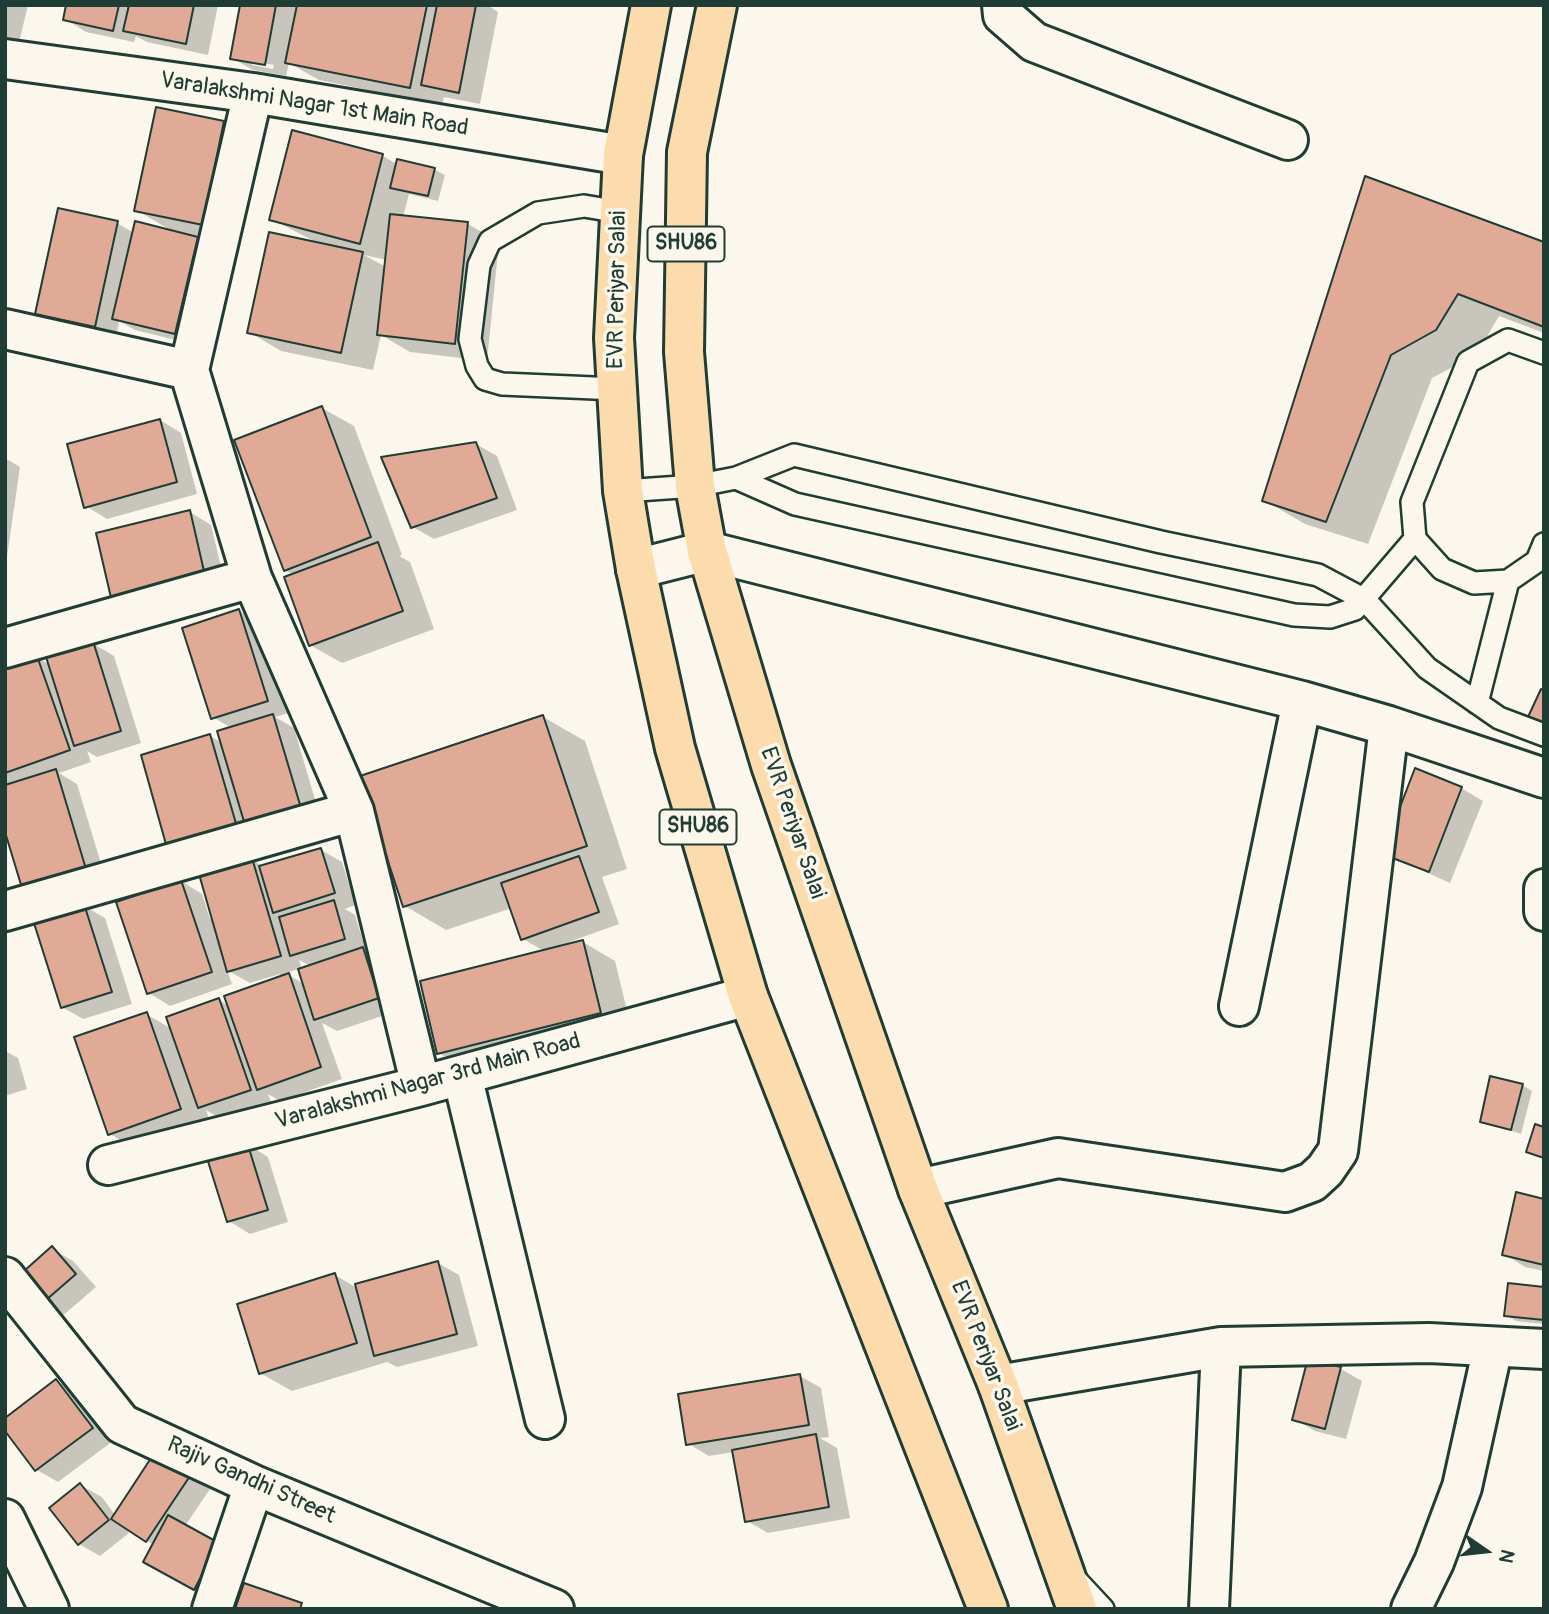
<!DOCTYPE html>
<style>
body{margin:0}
#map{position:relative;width:1549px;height:1614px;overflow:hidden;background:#fbf7ec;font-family:Pangolin,sans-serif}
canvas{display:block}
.frame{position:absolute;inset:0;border:7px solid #1f3d34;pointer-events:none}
.north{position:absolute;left:1451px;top:1516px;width:70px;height:70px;-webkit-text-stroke:5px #fbf7ec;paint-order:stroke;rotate:104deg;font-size:19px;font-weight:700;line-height:28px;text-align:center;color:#1f3d34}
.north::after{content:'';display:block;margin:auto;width:24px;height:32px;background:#1f3d34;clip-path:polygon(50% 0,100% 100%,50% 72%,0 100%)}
</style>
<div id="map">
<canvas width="1549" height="1614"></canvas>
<div class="frame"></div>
<div class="north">N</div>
</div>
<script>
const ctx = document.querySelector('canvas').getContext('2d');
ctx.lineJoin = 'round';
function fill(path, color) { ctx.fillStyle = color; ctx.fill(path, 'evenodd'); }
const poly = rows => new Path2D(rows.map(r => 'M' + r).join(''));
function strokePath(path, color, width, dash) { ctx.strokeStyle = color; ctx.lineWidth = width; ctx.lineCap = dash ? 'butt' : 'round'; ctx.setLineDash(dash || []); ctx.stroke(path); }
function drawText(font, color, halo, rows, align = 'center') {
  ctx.font = font + ' Pangolin,sans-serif'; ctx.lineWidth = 7; ctx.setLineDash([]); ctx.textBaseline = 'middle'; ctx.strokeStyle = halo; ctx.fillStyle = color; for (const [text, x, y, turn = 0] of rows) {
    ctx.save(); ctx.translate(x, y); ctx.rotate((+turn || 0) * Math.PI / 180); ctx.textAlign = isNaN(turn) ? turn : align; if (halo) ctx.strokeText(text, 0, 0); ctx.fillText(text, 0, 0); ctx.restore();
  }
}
fill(poly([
 [5,5,28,5,18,47,5,44],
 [68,5,218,5,208,55,147,42,136,36,134,42,86,32,65,19],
 [242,5,487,5,498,12,480,104,444,97,442,105,319,80,289,63,286,76,253,70,232,58],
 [252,61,274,65,273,69,252,65],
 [157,109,224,123,255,141,234,242,174,232,136,210],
 [294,132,383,156,398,165,399,161,435,170,445,175,438,201,409,194,403,217,468,224,499,242,487,361,410,352,381,335,373,370,281,351,249,332,312,240,271,219],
 [364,255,387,260,386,267],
 [1366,179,1544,244,1544,333,1499,316,1477,354,1432,378,1368,544,1305,524,1264,500],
 [117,223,134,233,197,238,218,250,196,345,135,330,119,321,116,338,58,325,37,313],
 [322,408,354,426,402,555,399,556,410,562,434,629,342,663,310,645,294,575,285,570],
 [160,420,181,433,197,494,107,519,86,506],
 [476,444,497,456,517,510,434,539,413,527],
 [5,458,20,467,7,557,5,557],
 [190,512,211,525,227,592,135,613],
 [239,611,260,623,289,713,275,717,294,728,321,820,190,859,210,736,222,743,231,728,213,717],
 [92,643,114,656,141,743,97,757,87,751,91,762,59,773,77,784,106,880,5,826,5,669,37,658,51,665],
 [543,717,585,741,627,869,602,877,619,924,558,946,559,948,583,942,615,961,632,1031,470,1071,439,1053,546,952,523,939,512,908,446,930,405,906],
 [1416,771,1461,788,1483,801,1450,883,1384,853],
 [321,850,342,862,355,905,345,909,355,915,366,951,384,961,400,1010,337,1031,322,1023,342,1079,280,1101,268,1094,271,1102,221,1119,206,1110,212,1127,141,1152,110,1134,146,1014,172,1029,219,1000,230,1007,281,977,280,974,250,983,227,970,232,984,170,1006,149,993,181,881,202,894,210,919,252,860,264,867],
 [299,960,311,966,302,969],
 [299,969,304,984,285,973],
 [84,906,105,918,132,1004,83,1019,62,1007],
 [5,1051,18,1058,27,1089,5,1096],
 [1522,1085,1532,1091,1521,1134,1482,1121],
 [247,1144,268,1157,288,1222,250,1234,229,1221],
 [1544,1201,1544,1271,1525,1267,1504,1254],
 [52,1249,73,1261,96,1287,60,1318,39,1306],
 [438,1263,459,1275,478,1346,397,1367,387,1362,292,1391,260,1373,335,1275,357,1288],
 [1544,1289,1544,1324,1516,1321,1506,1315],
 [1310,1360,1341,1369,1362,1381,1346,1439,1315,1431,1294,1419],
 [800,1376,821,1388,829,1437,820,1438,837,1448,850,1518,768,1533,747,1521,734,1452,709,1456,687,1443],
 [56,1381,78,1393,113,1441,58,1482,37,1470],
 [176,1467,210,1489,185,1526,240,1557,216,1600,146,1561,154,1545,124,1526,129,1533,100,1556,79,1544,80,1485,102,1497,115,1515]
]), '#0003');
const building = poly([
 [66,5,119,5,113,31,63,20,66,5],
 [129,5,194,5,186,44,123,31,129,5],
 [240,5,276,5,265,65,230,59,240,5],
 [297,5,427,5,410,88,285,63,297,5],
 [437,5,476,5,459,93,421,85,437,5],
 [156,107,224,121,203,225,134,211,156,107],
 [292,130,383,154,360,244,269,220,292,130],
 [397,159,435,168,428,196,390,188,397,159],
 [1365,176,1544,242,1544,327,1458,294,1436,330,1391,355,1326,522,1262,501,1365,176],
 [58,208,118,221,95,327,35,314,58,208],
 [390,214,468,222,455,344,377,335,390,214],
 [135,221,198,237,175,334,112,319,135,221],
 [269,232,363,252,341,353,247,333,269,232],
 [322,406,371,537,284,571,234,440,322,406],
 [160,419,177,482,84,508,67,444,160,419],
 [476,442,497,498,411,528,381,457,476,442],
 [190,510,206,580,112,602,96,533,190,510],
 [378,542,403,611,309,646,284,577,378,542],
 [239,609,268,701,211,719,182,628,239,609],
 [93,641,121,731,74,746,46,657,93,641],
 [37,656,70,750,5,773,5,667,37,656],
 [1541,689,1544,691,1544,723,1528,717,1541,689],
 [273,714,301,808,245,825,217,731,273,714],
 [543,715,587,846,403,907,360,776,543,715],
 [210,734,237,827,167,848,141,755,210,734],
 [1415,768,1462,787,1429,872,1382,854,1415,768],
 [56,769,86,869,22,888,5,832,5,785,56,769],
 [321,848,335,893,273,913,259,866,321,848],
 [579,856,599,912,521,940,501,883,579,856],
 [252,858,281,956,227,972,199,874,252,858],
 [181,880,212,972,147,994,116,902,181,880],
 [334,900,345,939,290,956,279,917,334,900],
 [84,904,112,992,61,1008,33,920,84,904],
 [583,940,601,1013,437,1054,420,981,583,940],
 [363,947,379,998,314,1020,298,969,363,947],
 [289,973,321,1067,257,1090,224,996,289,973],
 [219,998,251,1090,198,1108,166,1017,219,998],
 [147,1012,181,1109,108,1135,74,1037,147,1012],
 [1490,1076,1523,1084,1511,1130,1480,1122,1490,1076],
 [1535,1124,1544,1127,1544,1158,1526,1152,1535,1124],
 [247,1142,268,1210,227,1222,206,1155,247,1142],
 [1516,1192,1544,1199,1544,1265,1502,1255,1516,1192],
 [52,1246,76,1274,38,1307,14,1280,52,1246],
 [438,1261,457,1334,374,1356,355,1284,438,1261],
 [335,1273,357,1343,259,1374,237,1304,335,1273],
 [1508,1283,1544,1287,1544,1320,1504,1316,1508,1283],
 [1308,1358,1341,1367,1325,1429,1292,1420,1308,1358],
 [800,1374,809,1425,686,1445,678,1394,800,1374],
 [56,1379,93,1428,35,1471,5,1431,5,1418,56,1379],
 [816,1434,829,1507,745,1522,732,1450,816,1434],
 [155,1452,190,1476,146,1542,111,1519,155,1452],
 [80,1483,109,1520,78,1545,49,1508,80,1483],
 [168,1515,219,1543,194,1590,143,1562,168,1515],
 [244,1583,302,1603,300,1609,235,1609,244,1583]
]);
fill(building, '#e0aa96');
strokePath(building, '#1f3d34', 2);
const lane = poly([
 [1544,353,1508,340,1468,362,1412,502,1415,539,1442,569,1474,583,1508,581,1537,561,1544,544],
 [617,389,502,384,485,379,477,366,470,339,479,265,490,241,538,213,584,206,620,212],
 [736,478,795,504,1294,615,1330,617,1355,609,1415,539],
 [623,491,695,486,736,478,794,455,1161,542,1318,575,1365,600,1427,668,1499,718,1544,735],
 [1477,703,1508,581],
 [1075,1579,1103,1609]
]);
const street = poly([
 [1002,5,1003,15,1034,42,1288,140],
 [5,59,253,93,623,155],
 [253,93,189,370,252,578,354,811,421,1086],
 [5,329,189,370],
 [636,569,707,551,1302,701,1389,726,1544,778],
 [5,648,252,578],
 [1544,889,1544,911],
 [5,911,354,811],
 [1239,1006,1302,701],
 [462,1075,545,1419],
 [108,1165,421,1086,748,996],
 [918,1189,1058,1158,1285,1192,1312,1182,1325,1170,1338,1151,1389,726],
 [5,1277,122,1424,254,1485,554,1609],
 [998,1385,1221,1347,1429,1343,1544,1349],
 [212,1609,254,1485],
 [1209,1609,1221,1347],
 [1411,1609,1434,1562,1462,1487,1493,1347]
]);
const secondary = poly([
 [5,1519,49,1609]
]);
const primary = poly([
 [651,5,623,155,614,338,623,491,636,569,675,748,748,996,988,1609],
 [717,5,687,152,684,352,695,486,707,551,771,765,918,1189,998,1385,1077,1609]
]);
strokePath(lane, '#1f3d34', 26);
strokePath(street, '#1f3d34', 44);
strokePath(secondary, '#1f3d34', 44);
strokePath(primary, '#1f3d34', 44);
strokePath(lane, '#fbf7ec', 21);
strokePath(street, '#fbf7ec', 38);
strokePath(secondary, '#fbf7ec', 38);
strokePath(primary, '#fcdcac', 38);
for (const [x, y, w] of [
 [686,244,77],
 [698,827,77]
]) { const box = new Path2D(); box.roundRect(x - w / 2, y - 17.5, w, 35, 5); ctx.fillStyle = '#fbf7ec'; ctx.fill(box); strokePath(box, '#1f3d34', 2); }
drawText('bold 21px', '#1f3d34', null, [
 ["SHU86",686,244],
 ["SHU86",698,827]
]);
drawText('23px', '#1f3d34', '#fbf7ec', [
 ["Varalakshmi Nagar 1st Main Road",314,105,9],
 ["EVR Periyar Salai",618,290,-89],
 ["EVR Periyar Salai",792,823,71],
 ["Varalakshmi Nagar 3rd Main Road",428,1082,-15],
 ["EVR Periyar Salai",985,1356,69],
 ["Rajiv Gandhi Street",251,1481,24]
]);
</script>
